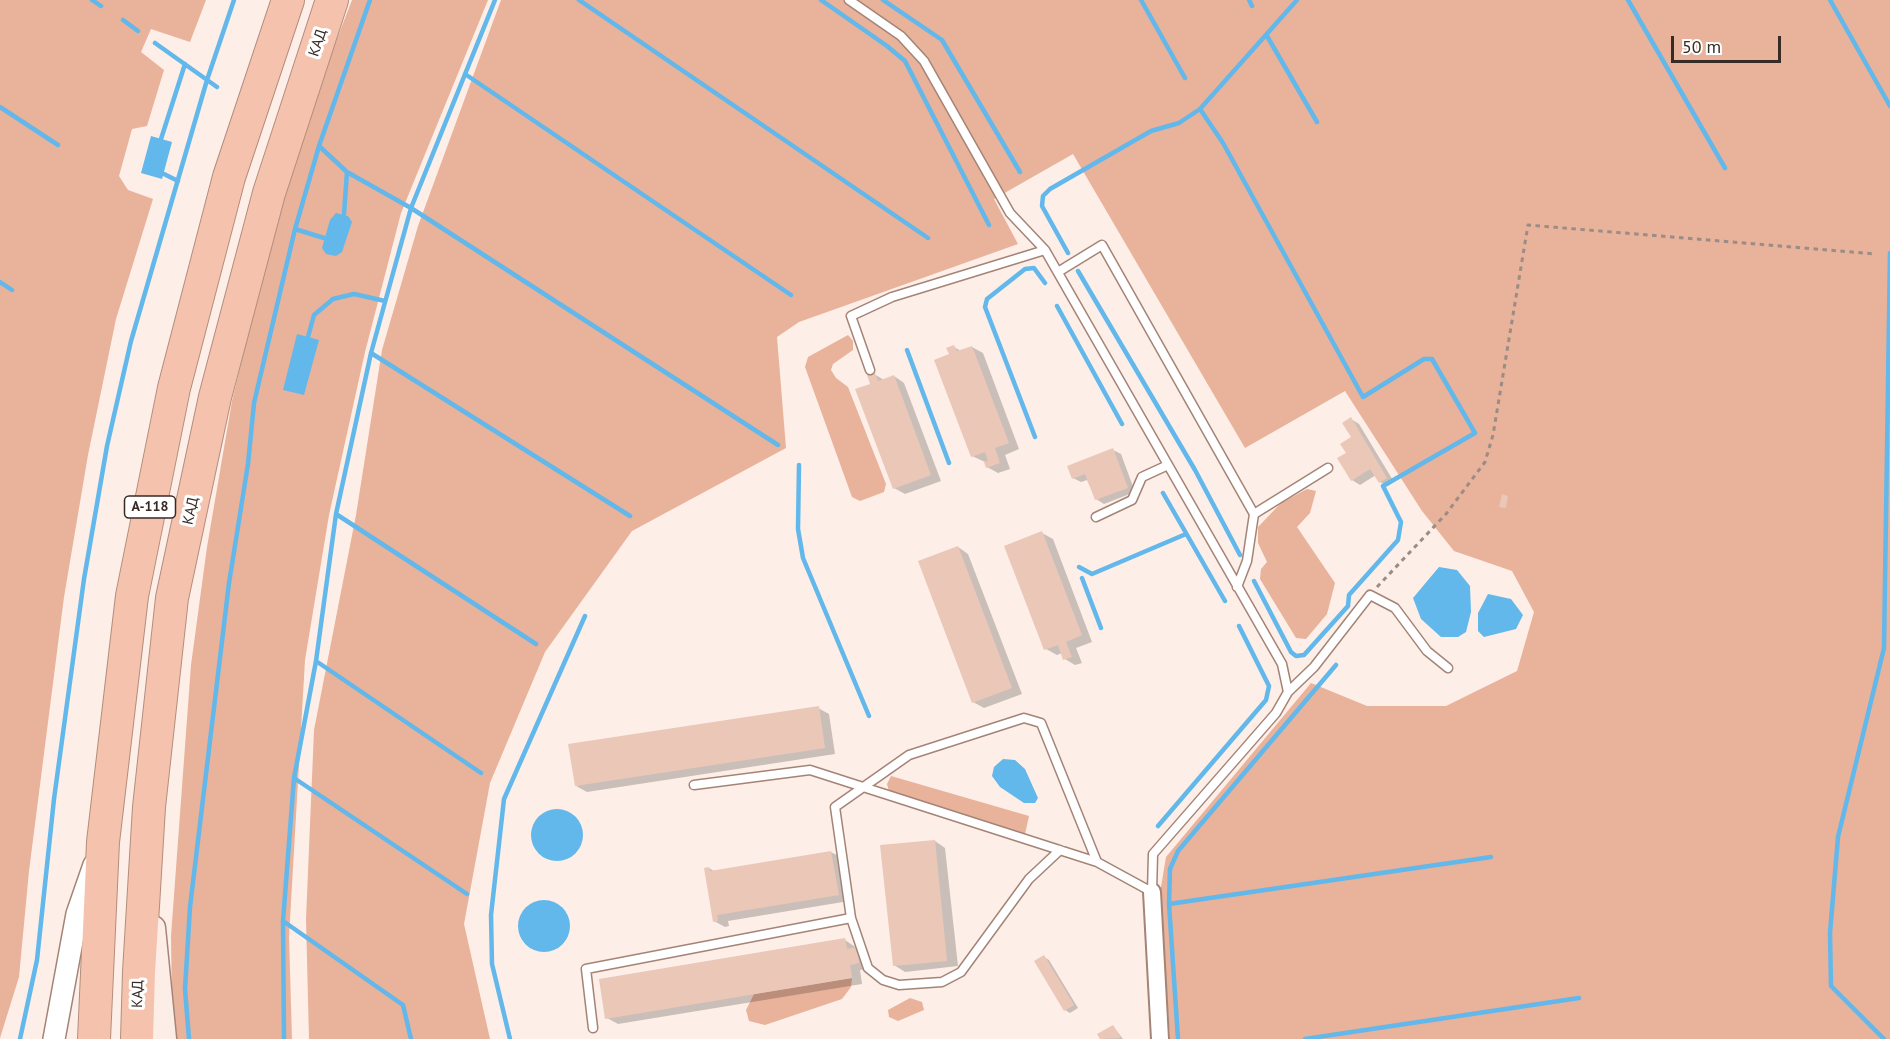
<!DOCTYPE html>
<meta charset="utf-8">
<style>
body{margin:0}
#map{position:relative;width:1890px;height:1039px;overflow:hidden;background:#fdeee8;font-family:"PT Sans",sans-serif}
canvas{display:block}
.scale{position:absolute;left:1671px;top:36px;width:110px;height:27px;box-sizing:border-box;border:3px solid #382a24;border-top:0;padding-left:8px;font-size:18px;line-height:21px;white-space:nowrap;color:#382a24;-webkit-text-stroke:4px #fff;paint-order:stroke}
</style>
<div id="map">
<canvas width="1890" height="1039"></canvas>
<div class="scale">50 m</div>
</div>
<script>
const ctx = document.querySelector('canvas').getContext('2d');
ctx.lineJoin = 'round';
function fill(path, color) { ctx.fillStyle = color; ctx.fill(path, 'evenodd'); }
const poly = rows => new Path2D(rows.map(r => 'M' + r).join(''));
function strokePath(path, color, width, dash) { ctx.strokeStyle = color; ctx.lineWidth = width; ctx.lineCap = dash ? 'butt' : 'round'; ctx.setLineDash(dash || []); ctx.stroke(path); }
function drawText(font, color, halo, rows, align = 'center') {
  ctx.font = font + ' "PT Sans",sans-serif'; ctx.lineWidth = 6; ctx.setLineDash([]); ctx.textBaseline = 'middle'; ctx.strokeStyle = halo; ctx.fillStyle = color; for (const [text, x, y, turn = 0] of rows) {
    ctx.save(); ctx.translate(x, y); ctx.rotate((+turn || 0) * Math.PI / 180); ctx.textAlign = isNaN(turn) ? turn : align; if (halo) ctx.strokeText(text, 0, 0); ctx.fillText(text, 0, 0); ctx.restore();
  }
}
fill(poly([
 [0,0,206,0,190,42,151,29,141,52,164,70,147,126,132,129,119,176,128,190,153,199,116,319,88,455,64,597,29,871,19,977,0,1038],
 [352,0,488,0,401,213,365,352,329,515,305,660,289,937,292,1039,176,1039,172,1006,171,936,191,665,207,547,232,401,275,224,318,88],
 [501,0,1890,0,1890,1039,1170,1039,1160,893,1166,857,1311,683,1367,706,1446,706,1517,671,1534,612,1512,571,1454,551,1422,511,1345,391,1245,448,1073,154,994,199,1018,244,799,322,777,337,786,448,632,531,545,652,490,783,464,924,490,1039,309,1039,306,919,314,730,356,515,382,350,418,226],
 [848,335,853,341,853,350,833,364,831,370,836,378,848,387,886,484,884,492,860,501,852,497,805,367,808,357],
 [1307,489,1316,491,1310,513,1297,527,1335,583,1327,614,1306,639,1296,638,1260,579,1261,569,1267,562,1258,543,1258,527,1281,503],
 [891,776,1029,816,1025,834,889,791,887,784],
 [852,978,851,987,842,999,765,1025,749,1021,746,1010,754,994],
 [910,998,922,1002,924,1010,898,1021,889,1017,888,1010]
]), '#e9b29a');
fill(poly([
 [151,136,172,142,162,179,141,173],
 [336,213,348,216,352,222,342,252,336,256,326,254,322,248,330,220],
 [297,334,319,340,304,395,283,390],
 [1439,567,1457,570,1470,586,1471,612,1466,632,1458,637,1441,637,1421,619,1413,598],
 [1488,594,1511,599,1523,615,1516,629,1484,637,1478,631,1478,613],
 [1003,759,1015,760,1025,769,1038,798,1035,803,1024,803,1000,787,992,776,994,767],
 '531 835a26 26 0 1 1 52 0a26 26 0 1 1-52 0Z',
 '518 926a26 26 0 1 1 52 0a26 26 0 1 1-52 0Z'
]), '#62b7eb');
fill(poly([
 [954,347,961,351,972,347,983,353,1019,449,1005,455,1010,469,998,473,987,467,985,462,972,456,950,355],
 [874,374,884,380,894,376,904,383,941,481,905,494,894,488,872,385],
 [1351,419,1359,424,1394,482,1388,486,1380,482,1376,475,1360,485,1352,480,1348,453,1353,438],
 [1113,450,1121,454,1135,492,1104,504,1096,499,1087,480,1081,482,1073,478],
 [1042,533,1053,539,1092,642,1076,648,1082,663,1075,665,1065,659,1062,653,1057,655,1046,649],
 [958,547,968,554,1022,694,984,708,973,702],
 [818,708,829,714,835,754,587,792,576,786],
 [935,841,945,848,958,966,905,972,894,965],
 [831,852,842,858,849,901,728,921,729,926,725,927,714,921,709,868,714,871],
 [845,940,867,955,869,969,860,970,862,984,618,1024,607,1018],
 [1044,957,1049,960,1078,1008,1070,1013,1065,1010],
 [1113,1026,1123,1039,1101,1039,1099,1035]
]), '#0003');
strokePath(poly([
 [92,0,101,6],
 [579,0,928,238],
 [821,0,887,46,905,61,989,225],
 [883,0,942,40,1020,172],
 [1141,0,1185,78],
 [1249,0,1252,6],
 [1628,0,1725,168],
 [1830,0,1890,106],
 [123,20,138,31],
 [1267,36,1317,122],
 [155,43,217,87],
 [465,74,791,295],
 [0,107,58,145],
 [1200,109,1223,143,1363,397,1424,359,1432,359,1475,433,1383,486,1401,522,1398,540,1349,595,1348,606,1304,655,1296,656,1291,652,1254,581],
 [161,139,185,64],
 [319,146,347,172,411,208,778,445],
 [164,174,178,181],
 [344,214,347,172],
 [295,229,324,238],
 [1068,253,1042,206,1043,196,1050,189,1151,131,1179,123,1200,109,1297,0],
 [1078,271,1195,470,1240,555],
 [0,282,12,290],
 [1057,306,1122,424],
 [308,337,314,315,333,299,354,294,385,301],
 [907,350,949,463],
 [371,353,630,516],
 [1035,437,985,307,987,299,1025,269,1034,268,1045,283],
 [799,465,798,529,803,558,869,716],
 [1163,493,1225,601],
 [336,514,536,644],
 [1079,567,1092,574,1186,534],
 [1082,578,1101,628],
 [316,661,481,773],
 [294,778,467,894],
 [1158,826,1266,700,1269,686,1239,626],
 [1169,904,1491,857],
 [283,921,403,1005,411,1039],
 [20,1039,37,960,54,799,84,579,107,446,131,341,207,80,234,0],
 [189,1039,185,989,190,907,229,583,248,464,254,403,295,229,319,146,370,0],
 [284,1039,283,921,294,778,316,661,336,514,371,353,411,208,495,0],
 [510,1039,492,964,491,915,504,799,585,616],
 [1178,1039,1169,904,1170,869,1178,851,1336,665],
 [1305,1039,1579,998],
 [1884,1039,1831,986,1830,933,1838,837,1884,648,1890,253]
]), '#62b7eb', 4.5);
fill(poly([
 [954,345,957,351,972,346,1009,443,995,448,1000,463,986,468,984,462,988,461,985,452,971,457,934,360,949,354,946,348],
 [875,373,878,381,894,375,931,475,893,489,855,389,870,384,867,375],
 [1351,417,1387,478,1379,483,1370,469,1351,481,1337,458,1346,453,1340,444,1351,437,1342,423],
 [1113,448,1128,488,1095,500,1085,474,1072,479,1067,466],
 [1502,494,1508,496,1506,508,1499,507],
 [1042,531,1082,635,1066,642,1072,657,1063,660,1058,645,1044,650,1004,546],
 [958,546,1012,688,972,703,918,561],
 [819,706,825,748,575,786,568,744],
 [935,840,947,961,893,966,880,845],
 [831,851,839,895,717,915,718,921,713,922,704,868,709,867,710,871],
 [845,938,847,949,857,947,859,963,850,965,852,978,605,1019,599,979],
 [1044,955,1074,1005,1064,1011,1034,961],
 [1113,1025,1121,1038,1100,1039,1097,1034]
]), '#ebc7b8');
const service = poly([
 [849,0,901,36,924,61,1010,213,1045,250,1282,664,1288,692,1276,713,1153,854,1152,892,1097,862,1041,723,1024,718,909,755,835,807,851,918,868,968,883,980,899,985,942,982,961,972,1029,879,1060,850],
 [1058,272,1102,245,1254,514],
 [870,370,851,316,892,297,1045,250],
 [1096,517,1132,500,1142,477,1168,465],
 [1237,587,1247,561,1254,514,1328,468],
 [1288,692,1314,667,1370,595,1395,608,1427,651,1448,668],
 [694,785,810,770,1097,862],
 [593,1028,586,969,851,918]
]);
const minor = poly([
 [1152,892,1160,1039]
]);
const tertiary = poly([
 [54,1039,77,914,94,865]
]);
const secondary = poly([
 [153,928,164,1039]
]);
const motorway = poly([
 [94,1039,103,842,132,596,174,388,229,177,288,0],
 [137,1039,139,972,149,807,172,598,215,397,269,193,332,0]
]);
strokePath(service, '#a48476', 11);
strokePath(minor, '#a48476', 20);
strokePath(tertiary, '#a48476', 24);
strokePath(secondary, '#a48476', 27);
strokePath(motorway, '#b38d7d', 34);
strokePath(poly([
 [1377,587,1446,514,1485,462,1493,435,1528,225,1875,254]
]), '#9b8c86', 3, [4.5, 4.5]);
strokePath(service, '#fff', 8);
strokePath(minor, '#fff', 16);
strokePath(tertiary, '#fff', 21);
strokePath(secondary, '#fcede6', 24);
strokePath(motorway, '#f5c3ad', 32);
for (const [x, y, w] of [
 [150,507,51]
]) { const box = new Path2D(); box.roundRect(x - w / 2, y - 11, w, 22, 4.5); ctx.fillStyle = '#fff'; ctx.fill(box); strokePath(box, '#382a24', 1.5); }
drawText('bold 14px', '#382a24', null, [
 ["А-118",150,507]
]);
drawText('15px', '#382a24', '#fff', [
 ["КАД",318,43,-72],
 ["КАД",191,511,-78],
 ["КАД",138,994,-89]
]);
</script>
